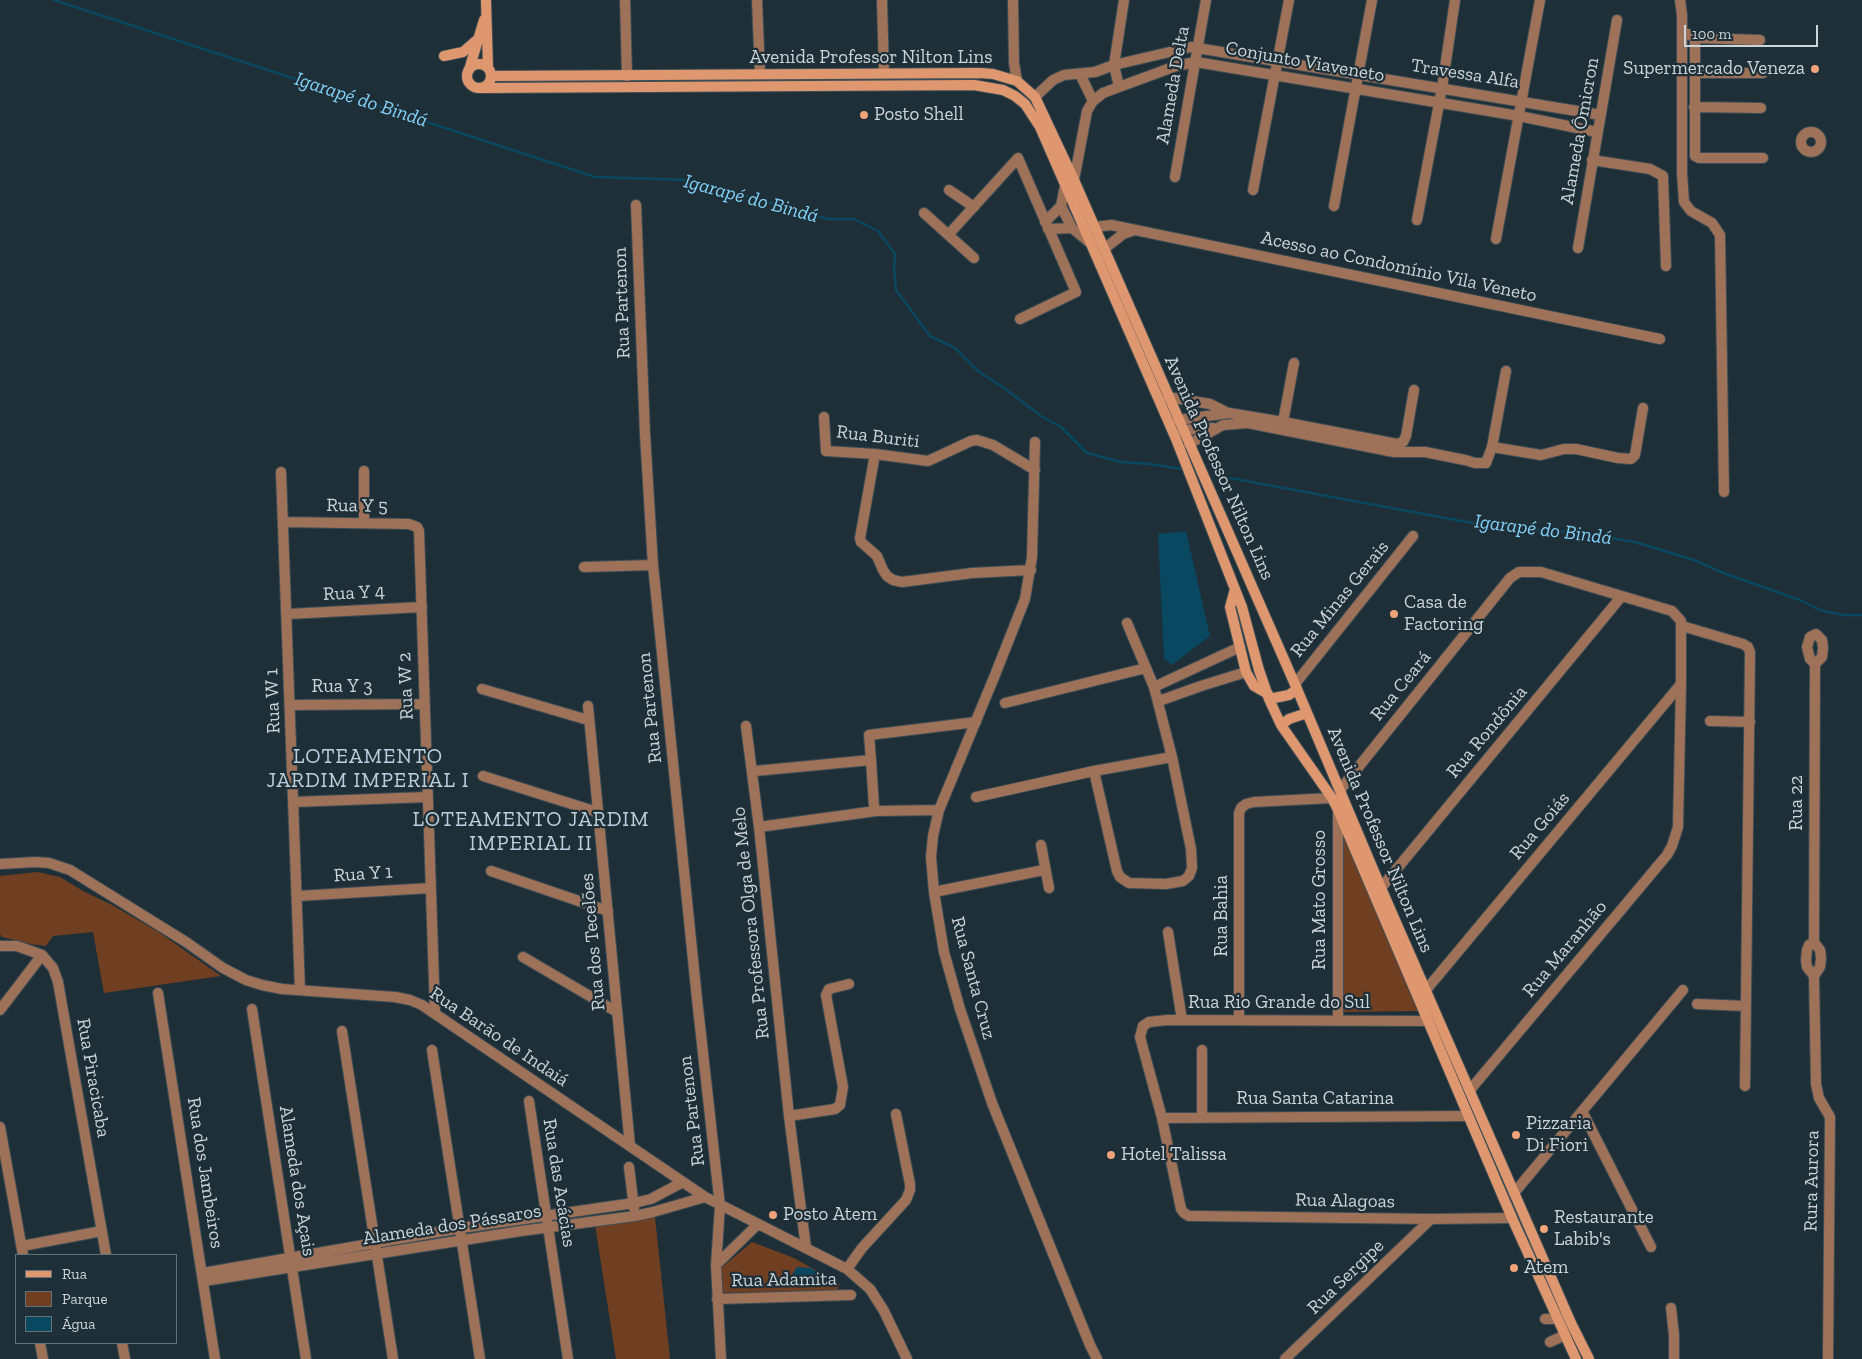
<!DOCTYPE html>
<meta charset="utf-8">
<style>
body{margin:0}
#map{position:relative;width:1862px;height:1359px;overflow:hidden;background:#1f2f37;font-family:"Zilla Slab",serif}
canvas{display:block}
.legend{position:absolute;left:15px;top:1254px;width:162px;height:90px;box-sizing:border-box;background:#1f2f37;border:1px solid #637178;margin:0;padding:6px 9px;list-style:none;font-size:15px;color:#cad4d9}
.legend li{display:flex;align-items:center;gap:10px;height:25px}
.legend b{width:25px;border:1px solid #637178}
.scale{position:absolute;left:1684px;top:25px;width:134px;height:22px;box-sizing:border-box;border:2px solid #cad4d9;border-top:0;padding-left:6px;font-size:15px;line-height:18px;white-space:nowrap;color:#cad4d9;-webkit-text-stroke:4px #1f2f37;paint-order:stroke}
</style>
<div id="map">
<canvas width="1862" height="1359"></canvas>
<ul class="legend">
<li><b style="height:6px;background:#de976f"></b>Rua</li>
<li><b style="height:14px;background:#703f22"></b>Parque</li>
<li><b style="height:14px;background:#094860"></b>Água</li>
</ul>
<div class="scale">100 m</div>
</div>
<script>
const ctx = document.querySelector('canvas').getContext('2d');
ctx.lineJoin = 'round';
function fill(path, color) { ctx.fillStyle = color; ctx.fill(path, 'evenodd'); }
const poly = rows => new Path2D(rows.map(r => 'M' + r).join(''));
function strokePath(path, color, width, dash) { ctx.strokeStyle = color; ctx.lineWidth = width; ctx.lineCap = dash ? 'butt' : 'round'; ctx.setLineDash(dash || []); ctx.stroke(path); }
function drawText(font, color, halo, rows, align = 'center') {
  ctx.font = font + ' "Zilla Slab",serif'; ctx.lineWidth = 4.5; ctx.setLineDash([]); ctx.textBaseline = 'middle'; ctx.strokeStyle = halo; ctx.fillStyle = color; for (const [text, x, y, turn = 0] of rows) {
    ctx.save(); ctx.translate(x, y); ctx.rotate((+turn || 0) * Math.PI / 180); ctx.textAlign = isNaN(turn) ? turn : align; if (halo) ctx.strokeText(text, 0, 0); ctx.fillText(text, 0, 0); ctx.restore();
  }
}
fill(poly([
 [1339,815,1422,1011,1343,1012],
 [37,872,60,877,83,891,112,905,157,931,221,976,104,993,93,932,53,936,46,946,30,944,2,937,0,934,0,876],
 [655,1217,670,1359,616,1359,595,1225],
 [752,1242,794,1258,840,1284,837,1290,722,1293,720,1269]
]), '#703f22');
fill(poly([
 [1186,531,1210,636,1172,665,1164,659,1158,534],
 [797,1267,811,1268,822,1276,831,1284,823,1285,806,1279,795,1281,789,1279]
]), '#094860');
strokePath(poly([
 [54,0,595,177,688,180,828,219,854,219,878,231,895,254,894,269,896,290,930,336,955,348,979,372,1004,388,1041,416,1061,427,1087,453,1121,462,1150,464,1182,469],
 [1214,475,1499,528,1575,532,1635,542,1694,560,1726,574,1800,600,1820,610,1843,615,1862,615]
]), '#094860', 2.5);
const minor = poly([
 [625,0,627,76],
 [757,0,760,74],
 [1013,0,1014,63,1017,81],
 [1680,0,1682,15,1682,173,1684,202,1691,211,1712,223,1720,235,1724,492],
 [1682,32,1693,36,1695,38,1760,40],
 [1695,38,1695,156,1699,158,1763,158],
 [1695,73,1763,73],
 [1080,74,1093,101],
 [1119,87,1114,65,1124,0],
 [1035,97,1053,80,1064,75,1095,72,1114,65,1191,47,1601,115],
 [1694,107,1761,108],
 '1801 142a10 10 0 1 1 20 0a10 10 0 1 1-20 0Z',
 [1592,160,1650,169,1663,176,1666,266],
 [1175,177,1206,0],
 [1074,180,1087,111,1093,101,1103,93,1119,87,1176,66,1196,62,1519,116,1597,132],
 [949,190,974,207],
 [1253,190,1289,0],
 [636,205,645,434,653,565,697,999,720,1206,716,1265,721,1359],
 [1061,206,1072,228],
 [1334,206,1372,0],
 [924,213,974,258],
 [1417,220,1442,88,1455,0],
 [1045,222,1061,206,1065,186],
 [1095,227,1111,225,1121,227,1660,339],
 [1048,229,1072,228,1089,242],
 [949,234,1018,158,1076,292,1020,319],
 [1496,239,1540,0],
 [1578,248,1617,20],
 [1104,249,1123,234,1132,231],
 [1168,397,1210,404,1228,413],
 [824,417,826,451,875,454,928,461,971,441,977,440,993,445,1035,470],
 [1178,420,1229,413,1283,422,1397,444,1403,442,1406,436,1414,390],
 [1283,422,1294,363],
 [1183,430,1213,428],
 [1035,442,1032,557,1025,599,995,675,939,810,933,836,931,857,934,892,944,952,960,1009,992,1103,1090,1345,1097,1359],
 [1189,444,1223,425,1248,423,1394,452,1425,452,1465,460,1475,463,1486,463,1492,447,1541,455,1564,449,1576,449,1618,458,1631,459,1635,455,1643,408],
 [1492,447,1506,371],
 [875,454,860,538,861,542,877,556,883,570,887,576,893,580,902,582,972,573,1031,570],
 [281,472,300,990],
 [283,522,409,524,417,527,419,531,435,1012],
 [364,523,364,471],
 [584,567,653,565],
 [288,614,422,607],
 [1682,626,1743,644,1748,647,1750,652,1745,1086],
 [1295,684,1413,536],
 [1154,687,1240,647],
 [482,689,588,720],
 [1159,701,1201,686,1246,672],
 [1005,703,1146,668],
 [291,705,424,704],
 [588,706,630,1146],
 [1710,721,1750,722],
 [746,726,759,827,789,1116,806,1248],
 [871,760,874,807],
 [755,771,871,760,869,735,976,722],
 [1094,771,1117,871,1120,877,1129,883,1166,884,1183,881,1189,876,1192,868,1191,849,1172,757,1154,687,1127,623],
 [483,776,597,812],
 [1340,790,1510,578,1519,572,1541,572,1672,611,1681,621,1681,684,1426,990],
 [976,797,1094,771,1172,757],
 [294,802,427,797],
 [1338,810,1338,1021],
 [759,827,876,811,939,810],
 [1041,845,1049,888],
 [0,864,35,862,49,863,70,870,186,942,223,968,246,980,262,985,282,989,395,997,410,1000,422,1005,705,1197,847,1269,870,1289,884,1311,907,1359],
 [491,871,608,911],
 [1381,888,1621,597],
 [934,892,1044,870],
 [298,896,430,888],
 [1168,932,1182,1020],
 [0,946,17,946,42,955,53,968,58,982,106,1255],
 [523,957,617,1012],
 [1814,976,1820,967,1821,958,1820,950,1814,942,1815,664,1810,659,1807,647,1810,637,1816,634,1822,640,1823,648,1822,657,1815,664],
 [1814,976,1816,1084,1819,1098,1830,1117,1828,1359],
 [1814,976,1807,967,1806,960,1807,950,1809,945,1814,942],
 [158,993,215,1359],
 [1697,1004,1746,1006],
 [252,1009,306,1359],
 [0,1010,42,955],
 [1239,1020,1239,813,1241,808,1246,804,1254,802,1332,798],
 [1428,1021,1167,1020,1149,1022,1143,1026,1140,1037,1162,1118,1181,1209,1184,1213,1189,1216,1197,1216,1431,1219,1512,1218],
 [342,1031,393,1359],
 [432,1050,480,1359],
 [1202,1050,1202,1118],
 [1470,1090,1667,855,1672,846,1678,827,1681,684],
 [529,1101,568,1359],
 [1582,1111,1651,1247],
 [789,1116,835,1109,840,1105,843,1087,826,995,829,989,849,984],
 [1162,1118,1468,1116],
 [0,1127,23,1255],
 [629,1167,634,1208],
 [1514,1193,1683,990],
 [22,1246,102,1231],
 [716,1265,757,1225],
 [847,1269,862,1248,906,1200,910,1190,910,1184,896,1114],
 [203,1273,461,1228,634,1203,651,1199,683,1182],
 [204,1281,521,1231,635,1216,653,1212,705,1197],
 [717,1299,851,1295],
 [1671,1308,1674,1335,1674,1359],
 [1545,1319,1558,1319],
 [1550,1342,1565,1335],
 [40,1343,43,1359],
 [122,1343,125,1359],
 [1285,1359,1431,1219]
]);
const tertiary = poly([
 [882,0,884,73]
]);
const secondary = poly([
 [486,0,488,68],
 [444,56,463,52,478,39],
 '467 76a12 12 0 1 1 24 0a12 12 0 1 1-24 0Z',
 [469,70,484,20],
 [491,76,980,73,993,74,1017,81,1035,97,1074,180,1297,689,1381,888,1571,1323,1589,1359],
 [483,88,974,85,1003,90,1015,96,1025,104,1040,127,1176,439,1242,607,1259,670,1269,699,1281,725,1332,798,1338,810,1512,1218,1576,1359],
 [1235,589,1230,607,1246,672,1254,686,1268,694],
 [1269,699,1289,695,1297,689],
 [1281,725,1289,719,1307,713]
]);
strokePath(minor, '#3e4d54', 12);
strokePath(tertiary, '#3e4d54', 12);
strokePath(secondary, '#3e4d54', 12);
strokePath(minor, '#9e7159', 10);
strokePath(tertiary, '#9e7159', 10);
strokePath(secondary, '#de976f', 10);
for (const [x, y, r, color] of [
 [1815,69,5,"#efa378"],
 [864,115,5,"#efa378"],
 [1394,614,5,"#efa378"],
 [1516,1135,5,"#efa378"],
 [1111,1155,5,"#efa378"],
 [773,1215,5,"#efa378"],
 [1544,1229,5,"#efa378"],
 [1514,1268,5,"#efa378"]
]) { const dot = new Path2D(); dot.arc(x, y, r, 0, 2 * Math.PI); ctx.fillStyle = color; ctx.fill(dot); strokePath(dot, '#1f2f37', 2); }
drawText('19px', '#cad4d9', '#1f2f37', [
 ["Avenida Professor Nilton Lins",871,58],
 ["Conjunto Viaveneto",1305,62,10],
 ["Travessa Alfa",1465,74,9],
 ["Alameda Delta",1173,85,-80],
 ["Alameda Ômicron",1580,131,-80],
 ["Acesso ao Condomínio Vila Veneto",1399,267,12],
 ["Rua Partenon",622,303,-92],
 ["Rua Buriti",878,437,7],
 ["Avenida Professor Nilton Lins",1219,468,66],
 ["Rua Y 5",357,506,1],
 ["Rua Y 4",354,593,-3],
 ["Rua Minas Gerais",1340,599,-51],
 ["Rua W 2",406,686,-92],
 ["Rua Ceará",1401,686,-51],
 ["Rua Y 3",342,687],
 ["Rua W 1",273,701,-92],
 ["Rua Partenon",650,708,-96],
 ["Rua Rondônia",1487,732,-50],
 ["Rua 22",1797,803,-90],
 ["Rua Goiás",1540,826,-50],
 ["Avenida Professor Nilton Lins",1380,840,67],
 ["Rua Y 1",363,874,-4],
 ["Rua Mato Grosso",1320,900,-90],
 ["Rua Bahia",1222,916,-90],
 ["Rua Professora Olga de Melo",751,923,-96],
 ["Rua dos Tecelões",593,942,-95],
 ["Rua Maranhão",1565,949,-50],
 ["Rua Santa Cruz",973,978,75],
 ["Rua Rio Grande do Sul",1279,1003],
 ["Rua Barão de Indaiá",499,1037,34],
 ["Rua Piracicaba",93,1078,80],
 ["Rua Santa Catarina",1315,1099],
 ["Rua Partenon",692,1111,-97],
 ["Rua dos Jambeiros",205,1173,81],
 ["Alameda dos Açais",297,1181,81],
 ["Rura Aurora",1812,1181,-89],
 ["Rua das Acácias",559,1183,81],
 ["Rua Alagoas",1345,1201,1],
 ["Alameda dos Pássaros",452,1225,-9],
 ["Rua Sergipe",1346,1277,-44],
 ["Rua Adamita",784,1280,-1]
]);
drawText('19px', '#cad4d9', '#1f2f37', [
 ["Supermercado Veneza",1805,69,"right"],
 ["Posto Shell",874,115],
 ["Casa de",1404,603],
 ["Factoring",1404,625],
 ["Pizzaria",1526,1124],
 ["Di Fiori",1526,1146],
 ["Hotel Talissa",1121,1155],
 ["Posto Atem",783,1215],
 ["Restaurante",1554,1218],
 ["Labib's",1554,1240],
 ["Atem",1524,1268]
], 'left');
drawText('italic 20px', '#81d1f8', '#1f2f37', [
 ["Igarapé do Bindá",361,100,18],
 ["Igarapé do Bindá",751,199,15],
 ["Igarapé do Bindá",1543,530,7]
]);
ctx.letterSpacing = '1px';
drawText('21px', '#bccfda', '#1f2f37', [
 ["LOTEAMENTO",368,757],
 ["JARDIM IMPERIAL I",368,781],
 ["LOTEAMENTO JARDIM",531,820],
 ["IMPERIAL II",531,844]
]);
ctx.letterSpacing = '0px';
</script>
